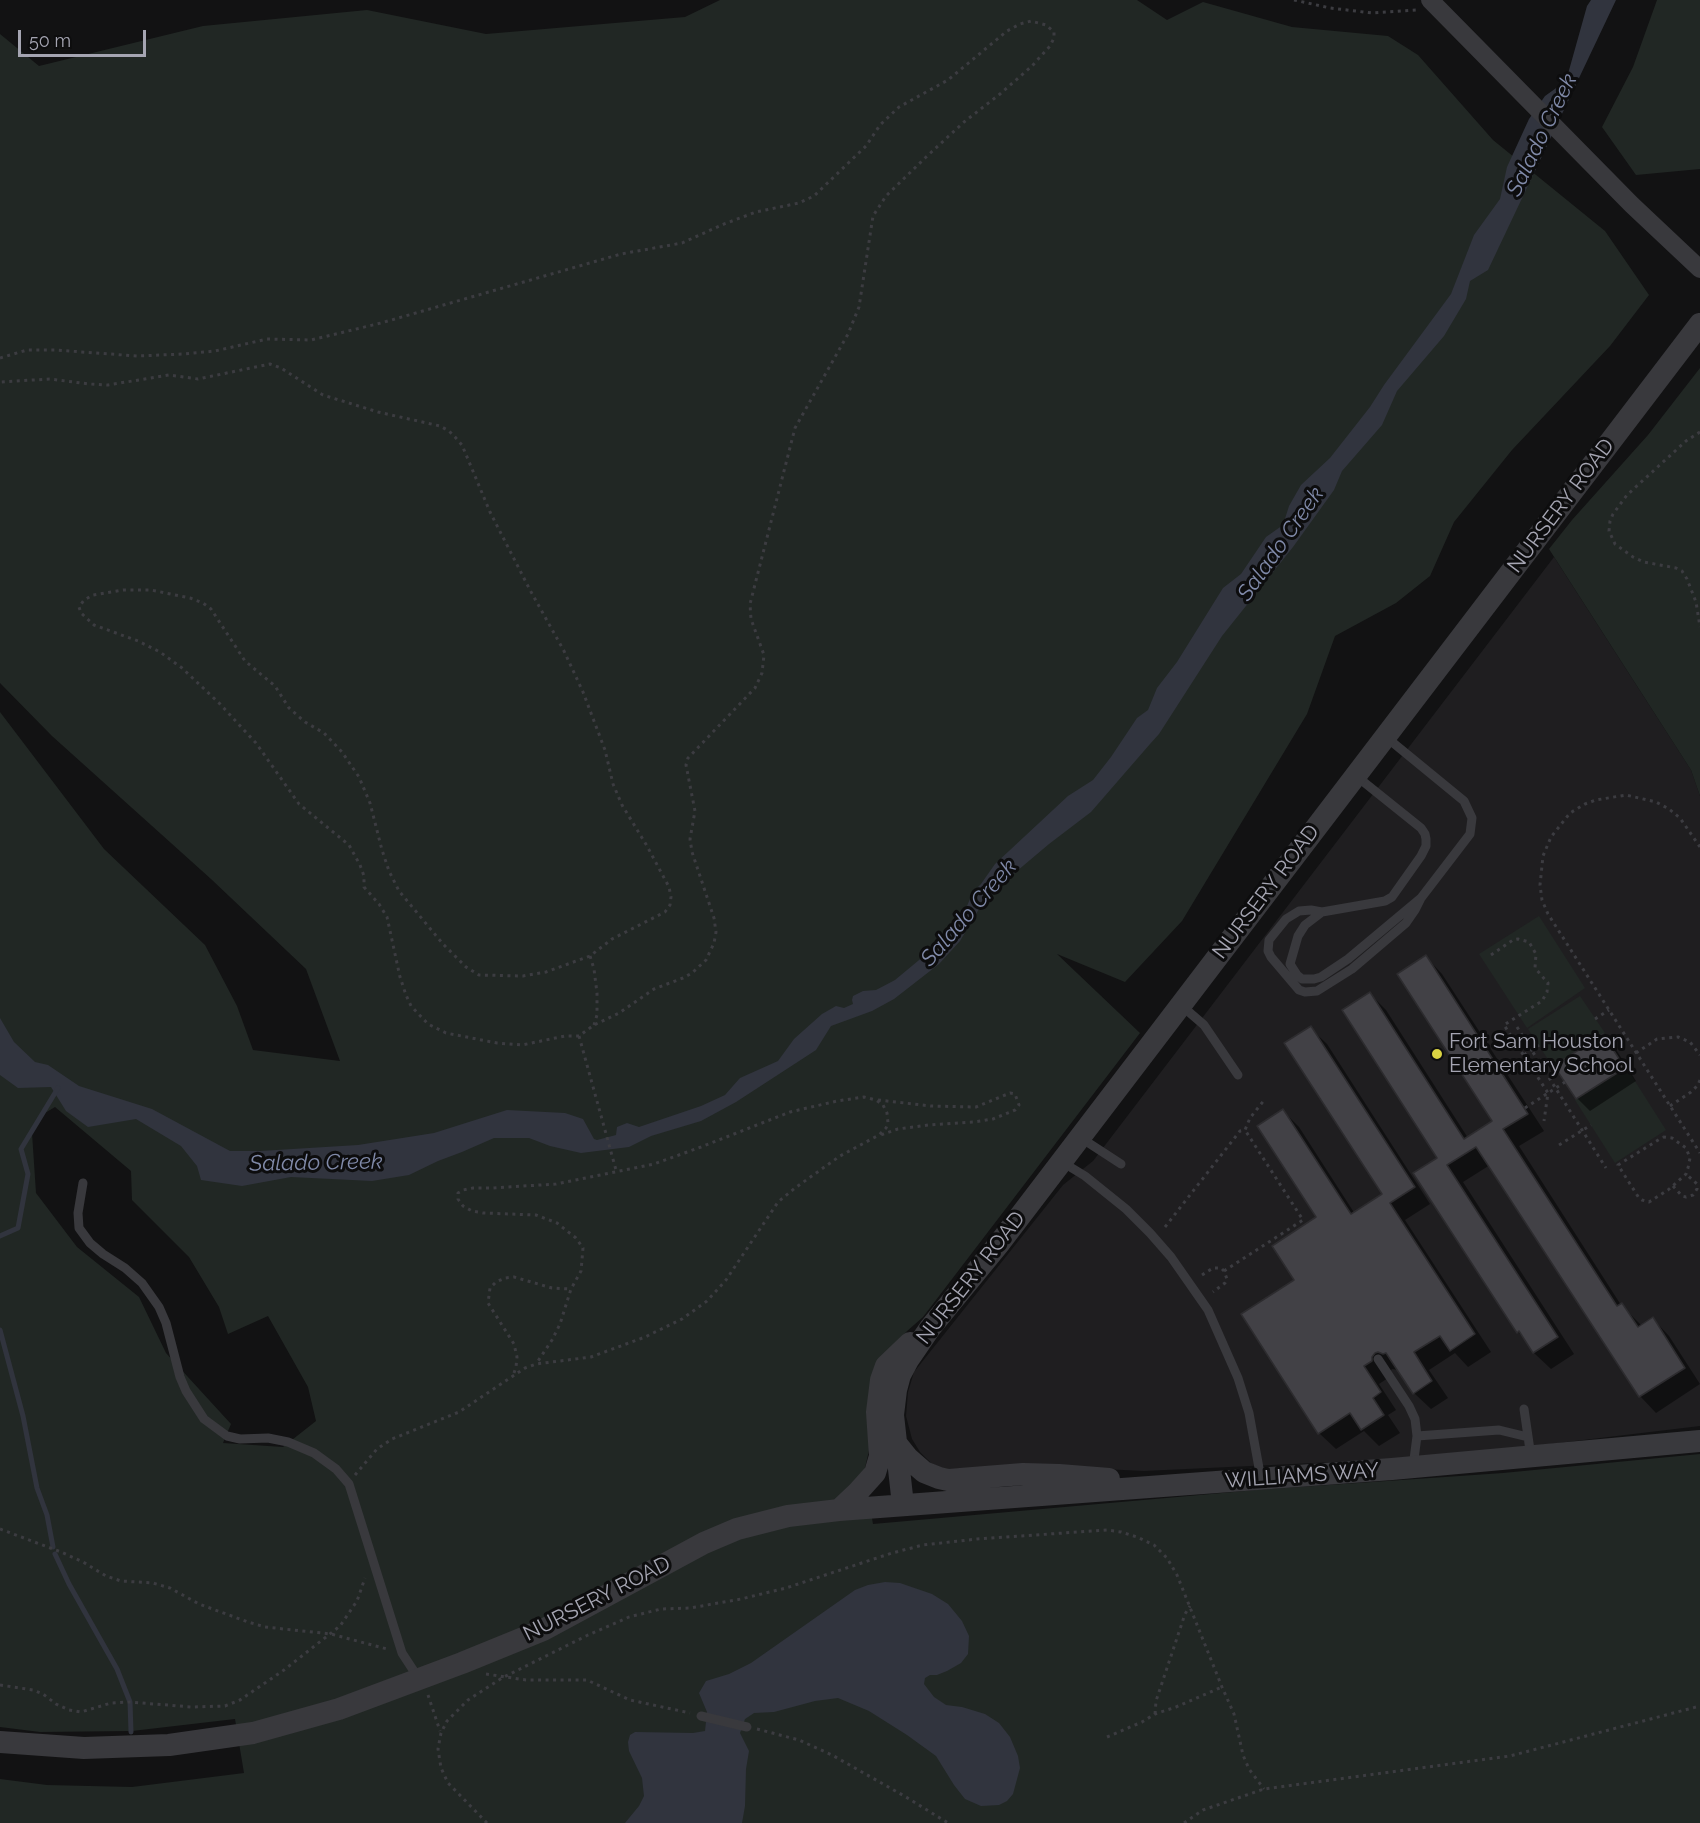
<!DOCTYPE html>
<style>
body{margin:0}
#map{position:relative;width:1700px;height:1823px;overflow:hidden;background:#121213;font-family:Raleway,sans-serif}
canvas{display:block}
.scale{position:absolute;left:18px;top:30px;width:128px;height:27px;box-sizing:border-box;border:3px solid #a5a5b2;border-top:0;padding-left:8px;font-size:18px;line-height:21px;white-space:nowrap;color:#a5a5b2;-webkit-text-stroke:4px #0d0d0e;paint-order:stroke}
</style>
<div id="map">
<canvas width="1700" height="1823"></canvas>
<div class="scale">50 m</div>
</div>
<script>
const ctx = document.querySelector('canvas').getContext('2d');
ctx.lineJoin = 'round';
function fill(path, color) { ctx.fillStyle = color; ctx.fill(path, 'evenodd'); }
const poly = rows => new Path2D(rows.map(r => 'M' + r).join(''));
function strokePath(path, color, width, dash) { ctx.strokeStyle = color; ctx.lineWidth = width; ctx.lineCap = dash ? 'butt' : 'round'; ctx.setLineDash(dash || []); ctx.stroke(path); }
function drawText(font, color, halo, rows, align = 'center') {
  ctx.font = font + ' Raleway,sans-serif'; ctx.lineWidth = 6; ctx.setLineDash([]); ctx.textBaseline = 'middle'; ctx.strokeStyle = halo; ctx.fillStyle = color; for (const [text, x, y, turn = 0] of rows) {
    ctx.save(); ctx.translate(x, y); ctx.rotate((+turn || 0) * Math.PI / 180); ctx.textAlign = isNaN(turn) ? turn : align; if (halo) ctx.strokeText(text, 0, 0); ctx.fillText(text, 0, 0); ctx.restore();
  }
}
fill(poly([
 [1554,557,1691,770,1700,796,1700,1426,1442,1457,1144,1471,1041,1466,943,1469,931,1463,920,1452,912,1439,906,1416,908,1392,914,1372,1063,1185,1093,1161]
]), '#1f1e20');
fill(poly([
 [720,0,1137,0,1167,20,1203,2,1292,27,1388,36,1418,55,1493,140,1605,231,1649,295,1610,346,1512,450,1454,522,1430,576,1396,603,1335,636,1307,714,1182,921,1125,982,1057,954,1140,1033,923,1317,906,1332,893,1348,864,1472,873,1524,1256,1490,1503,1473,1700,1454,1700,1823,0,1823,0,1779,47,1785,132,1787,244,1773,235,1719,132,1731,40,1732,0,1727,0,712,104,849,205,945,237,1006,253,1050,340,1061,306,969,211,879,52,736,0,683,0,34,39,66,203,26,367,10,486,34,685,17],
 [55,1107,131,1171,132,1200,189,1257,219,1307,228,1334,268,1316,308,1387,316,1421,283,1447,223,1443,231,1424,166,1353,139,1297,77,1247,36,1193,32,1133,45,1113],
 [1657,0,1700,0,1700,169,1636,175,1602,127,1633,67],
 [1700,368,1700,796,1691,770,1549,549,1572,520,1648,435],
 [1539,916,1585,988,1527,1028,1479,954],
 [1580,996,1605,1033,1553,1067,1528,1029],
 [1626,1067,1666,1130,1615,1163,1575,1100]
]), '#212724');
fill(poly([
 [1591,0,1616,0,1488,270,1470,281,1466,299,1444,336,1397,391,1382,425,1342,471,1334,490,1293,547,1222,636,1159,734,1150,744,1091,812,1049,844,998,887,979,909,960,941,939,964,894,999,872,1011,831,1026,816,1050,736,1102,701,1121,651,1136,629,1147,581,1153,550,1146,529,1138,494,1138,462,1152,438,1161,409,1175,372,1181,291,1177,242,1186,201,1180,197,1166,181,1146,136,1119,88,1127,66,1111,51,1087,18,1088,0,1075,0,1018,14,1042,35,1062,48,1065,79,1086,152,1109,230,1151,260,1151,358,1145,434,1133,507,1110,565,1113,583,1119,594,1139,597,1140,616,1135,617,1127,627,1123,639,1127,701,1106,725,1095,740,1078,778,1061,794,1039,822,1014,836,1006,844,1008,853,1004,852,1000,853,996,863,991,876,990,895,980,936,946,955,927,964,913,973,892,981,884,995,864,1068,796,1093,780,1111,757,1137,718,1148,710,1157,688,1177,662,1223,588,1241,574,1266,537,1283,525,1289,506,1301,485,1330,458,1370,407,1384,385,1451,294,1474,235,1500,199,1507,167,1529,119,1545,96,1566,81,1587,6],
 [885,1582,900,1583,932,1594,948,1604,962,1621,969,1636,968,1654,961,1663,947,1671,937,1675,930,1675,925,1678,924,1684,934,1697,946,1705,962,1707,985,1714,999,1723,1010,1737,1018,1756,1020,1768,1013,1794,1007,1801,999,1805,981,1806,965,1799,954,1785,936,1756,907,1735,869,1711,838,1698,815,1701,774,1712,754,1713,745,1719,740,1733,749,1751,746,1769,745,1806,742,1823,625,1823,639,1806,644,1796,642,1778,629,1751,628,1742,630,1735,635,1732,693,1733,705,1731,707,1712,699,1693,706,1681,729,1674,751,1663,855,1590,868,1585]
]), '#31343e');
fill(poly([
 [1426,957,1442,974,1544,1131,1519,1146,1621,1305,1642,1326,1653,1319,1669,1336,1700,1384,1656,1413,1640,1396,1490,1165,1463,1182,1574,1354,1551,1369,1534,1353,1526,1340,1518,1332,1439,1158,1369,993,1386,1010,1468,1138,1494,1121],
 [1310,1028,1327,1044,1430,1204,1405,1220,1491,1352,1468,1367,1455,1353,1429,1370,1448,1398,1431,1409,1414,1393,1399,1370,1392,1369,1388,1374,1388,1378,1379,1384,1396,1410,1388,1415,1400,1433,1379,1446,1364,1431,1336,1449,1319,1433,1296,1280,1318,1218,1283,1111,1299,1127,1355,1214,1384,1195],
 [1602,1036,1615,1048,1636,1081,1590,1111,1577,1098,1557,1066]
]), '#0007');
strokePath(poly([
 [0,1236,18,1228,28,1174,21,1149,58,1088],
 [0,1330,23,1416,37,1488,47,1515,53,1547],
 [55,1554,69,1584,117,1669,130,1702,131,1732]
]), '#31343e', 5);
const building = poly([
 [1426,955,1528,1114,1503,1129,1617,1306,1622,1303,1638,1327,1653,1317,1685,1368,1639,1397,1476,1147,1447,1165,1558,1337,1533,1353,1519,1331,1517,1333,1413,1173,1437,1158,1342,1010,1370,992,1464,1139,1492,1121,1397,974,1426,955],
 [1311,1026,1415,1187,1390,1203,1475,1334,1450,1351,1440,1336,1414,1352,1432,1381,1413,1394,1386,1353,1383,1354,1378,1352,1375,1353,1372,1357,1372,1361,1364,1366,1381,1392,1373,1398,1384,1415,1361,1430,1350,1413,1318,1434,1241,1314,1294,1280,1272,1246,1316,1217,1257,1126,1283,1109,1351,1214,1382,1194,1284,1043,1311,1026],
 [1603,1034,1625,1068,1576,1099,1554,1066,1603,1034]
]);
fill(building, '#424146');
strokePath(building, '#2d2c2f', 1.5);
strokePath(poly([
 [1294,0,1330,8,1372,13,1417,10],
 [0,358,27,350,55,350,137,356,184,354,215,351,267,339,311,340,381,323,621,254,682,243,724,224,756,212,799,203,814,196,866,146,880,125,899,107,948,80,1007,31,1020,24,1031,21,1046,25,1054,32,1054,38,1050,46,1032,66,1000,94,964,122,925,158,886,196,873,216,859,307,848,334,795,428,750,604,751,619,764,655,762,673,755,688,688,758,686,765,695,811,690,839,692,852,714,918,716,932,714,943,706,960,692,973,683,978,654,989,619,1013,594,1025,579,1036,565,1036,522,1045,497,1043,446,1033,428,1024,411,1006,406,995,400,977,387,917,379,904,364,887,364,876,360,865,349,845,299,804,256,743,219,703,182,668,160,652,138,641,94,625,81,613,79,607,84,600,93,595,123,590,151,590,190,598,203,603,211,609,245,661,275,686,289,708,305,722,324,733,342,752,359,777,370,803,382,850,389,871,399,891,443,944,466,967,479,975,523,976,546,972,590,956,612,939,665,912,670,905,671,897,669,887,647,846,622,805,613,784,605,750,583,692,564,651,530,590,490,512,462,445,455,437,449,431,440,426,378,412,323,395,281,368,270,364,198,379,169,375,108,385,89,384,50,379,0,382],
 [1700,432,1686,441,1627,495,1613,514,1610,521,1609,531,1615,544,1633,557,1644,562,1676,568,1682,571,1687,579,1696,602,1700,627],
 [1700,847,1680,818,1669,809,1656,802,1626,795,1596,800,1585,804,1570,813,1551,837,1543,856,1540,885,1542,900,1548,914,1700,1153],
 [1491,955,1513,940,1518,939,1529,942,1536,954,1535,968,1548,983,1547,992,1542,1001,1504,1025,1548,1093,1544,1121],
 [590,956,594,969,597,993,597,1015,594,1025],
 [1595,1019,1609,1010],
 [1517,1027,1606,1168],
 [579,1036,616,1170],
 [1636,1053,1657,1039,1678,1037,1690,1042,1700,1055],
 [1524,1055,1539,1045],
 [878,1100,931,1106,976,1107,1010,1093,1015,1094,1019,1105,1015,1110,993,1119,974,1122,928,1125,898,1129,881,1135],
 [1670,1106,1691,1092,1698,1085,1700,1080],
 [1525,1108,1565,1082],
 [1663,1137,1672,1138,1686,1148,1690,1158,1688,1168,1686,1174,1668,1190,1649,1202,1642,1200,1639,1198,1618,1165,1663,1137],
 [1559,1145,1591,1125],
 [1673,1186,1682,1196,1686,1197,1693,1195,1697,1189,1697,1184,1686,1174],
 [1165,1227,1240,1131,1245,1130,1250,1118,1265,1099],
 [1224,1271,1303,1220,1245,1130],
 [1202,1275,1213,1268,1221,1268,1224,1271,1227,1279,1225,1283,1213,1292],
 [514,1373,516,1367,517,1357,514,1344,488,1303,490,1288,496,1282,505,1278,514,1277,552,1288,571,1289],
 [355,1475,377,1449,392,1439,459,1412,525,1368,536,1364,591,1357,645,1337,682,1319,707,1301,726,1280,778,1202,795,1188,840,1156,879,1135,886,1128,888,1123,887,1113,883,1105,876,1100,864,1097,837,1101,790,1112,701,1147,654,1164,556,1184,492,1188,473,1188,463,1190,458,1193,458,1199,463,1206,472,1211,483,1213,536,1215,557,1223,576,1238,583,1248,581,1271,571,1289,560,1324,552,1340,536,1364],
 [0,1529,61,1552,83,1562,106,1576,121,1581,153,1583,170,1588,199,1604,248,1622,265,1627,331,1634,387,1649],
 [486,1674,526,1680,587,1680,630,1700,690,1713],
 [0,1685,33,1690,43,1694,56,1704,69,1710,81,1712,111,1703,130,1702,191,1707,225,1706,240,1700,284,1670,340,1626,357,1601,365,1578],
 [428,1695,440,1731],
 [1155,1714,1156,1701,1185,1614,1190,1606],
 [757,1729,799,1740,832,1755,906,1797,948,1823],
 [1107,1737,1142,1722,1155,1714,1176,1707,1222,1687],
 [487,1823,448,1783,441,1768,438,1749,441,1733,447,1721,468,1700,502,1678,586,1636,629,1617,661,1609,690,1608,741,1599,786,1588,892,1553,923,1545,977,1539,1107,1530,1121,1532,1137,1537,1154,1545,1167,1558,1177,1575,1222,1687,1234,1714,1243,1755,1249,1769,1264,1789],
 [1184,1823,1203,1810,1264,1789,1510,1756,1700,1706]
]), '#3c3c41', 3, [3, 4.5]);
strokePath(poly([
 [1355,775,1421,828,1425,834,1426,839,1426,846,1421,856,1392,897,1385,901,1322,912,1311,910,1299,911,1286,919,1269,940,1268,951,1271,957,1299,990,1305,992,1317,991,1352,969,1406,923,1415,910,1421,898],
 [1322,912,1305,925,1298,936,1290,964,1297,975,1302,979,1314,979,1321,977,1348,959,1421,898,1470,834,1472,818,1464,801,1386,737],
 [1182,1006,1204,1025,1238,1075],
 [1081,1138,1121,1164],
 [1062,1162,1085,1176,1126,1209,1150,1233,1171,1257,1208,1310,1238,1378,1249,1413,1261,1479],
 [83,1183,78,1213,79,1228,90,1243,103,1254,125,1268,142,1283,159,1307,166,1323,180,1377,186,1391,204,1419,227,1436,240,1439,268,1438,288,1442,314,1453,336,1469,349,1484,402,1653,419,1679],
 [1378,1359,1409,1406,1415,1419,1417,1436,1413,1467],
 [1524,1409,1531,1457],
 [1417,1436,1499,1430,1528,1437],
 [701,1716,747,1727]
]), '#39393d', 9);
strokePath(poly([
 [1430,0,1632,205,1700,269]
]), '#39393d', 18);
strokePath(poly([
 [896,1443,908,1458,924,1472,939,1478,948,1480,1023,1474,1059,1475,1109,1479],
 [903,1505,893,1415,896,1390,900,1375,908,1360,930,1328,998,1245,1700,324],
 [839,1510,857,1493,875,1473,880,1456,877,1412,881,1380,886,1366,910,1343],
 [0,1742,84,1748,169,1745,253,1733,339,1709,462,1663,543,1630,704,1543,737,1529,788,1516,839,1510,1392,1469,1700,1441]
]), '#39393d', 22);
for (const [x, y, r, color] of [
 [1437,1054,6,"#dad343"]
]) { const dot = new Path2D(); dot.arc(x, y, r, 0, 2 * Math.PI); ctx.fillStyle = color; ctx.fill(dot); strokePath(dot, '#0d0d0e', 2); }
drawText('21px', '#a5a5b2', '#0d0d0e', [
 ["NURSERY ROAD",1561,506,-53],
 ["NURSERY ROAD",1266,892,-53],
 ["NURSERY ROAD",971,1278,-52],
 ["WILLIAMS WAY",1302,1476,-4],
 ["NURSERY ROAD",597,1599,-27]
]);
drawText('21px', '#a5a5b2', '#0d0d0e', [
 ["Fort Sam Houston",1449,1042],
 ["Elementary School",1449,1066]
], 'left');
drawText('italic 22px', '#808aa9', '#0d0d0e', [
 ["Salado Creek",1542,135,-64],
 ["Salado Creek",1281,544,-55],
 ["Salado Creek",969,913,-49],
 ["Salado Creek",316,1163,-1]
]);
</script>
